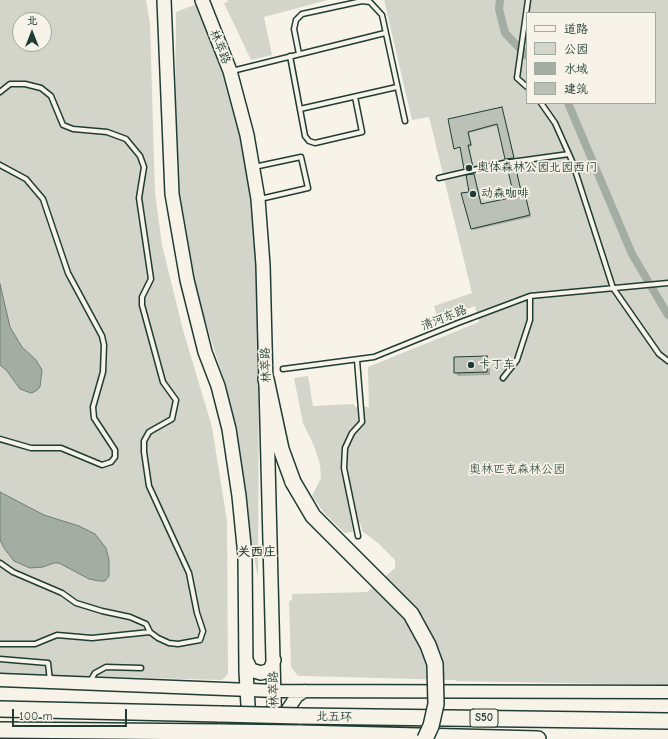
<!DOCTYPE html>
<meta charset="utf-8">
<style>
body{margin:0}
#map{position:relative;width:668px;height:739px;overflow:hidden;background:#f7f3e8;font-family:"Comic Neue","LXGW WenKai TC",sans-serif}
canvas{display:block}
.legend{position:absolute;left:526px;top:12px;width:130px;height:92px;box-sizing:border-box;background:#f7f3e8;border:1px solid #a1aaa0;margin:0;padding:5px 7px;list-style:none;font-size:12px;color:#1f3d34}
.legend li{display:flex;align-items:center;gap:8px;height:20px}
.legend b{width:20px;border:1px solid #a1aaa0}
.north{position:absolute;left:12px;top:12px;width:40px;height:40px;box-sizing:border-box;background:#f7f3e8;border:1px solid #a1aaa0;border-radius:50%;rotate:0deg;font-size:11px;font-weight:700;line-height:16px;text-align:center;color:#1f3d34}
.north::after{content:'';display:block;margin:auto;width:14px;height:18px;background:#1f3d34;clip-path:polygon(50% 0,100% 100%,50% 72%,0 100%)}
.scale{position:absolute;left:12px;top:709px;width:115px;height:18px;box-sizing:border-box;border:2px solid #1f3d34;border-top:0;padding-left:5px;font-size:12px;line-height:14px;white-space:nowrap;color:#1f3d34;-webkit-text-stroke:3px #f7f3e8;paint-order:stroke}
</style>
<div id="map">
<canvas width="668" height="739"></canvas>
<ul class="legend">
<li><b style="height:5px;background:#f7f3e8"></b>道路</li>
<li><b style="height:11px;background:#d3d5ca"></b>公园</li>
<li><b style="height:11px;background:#a4ada3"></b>水域</li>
<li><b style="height:11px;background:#bbc1b6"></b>建筑</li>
</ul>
<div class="north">北</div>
<div class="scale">100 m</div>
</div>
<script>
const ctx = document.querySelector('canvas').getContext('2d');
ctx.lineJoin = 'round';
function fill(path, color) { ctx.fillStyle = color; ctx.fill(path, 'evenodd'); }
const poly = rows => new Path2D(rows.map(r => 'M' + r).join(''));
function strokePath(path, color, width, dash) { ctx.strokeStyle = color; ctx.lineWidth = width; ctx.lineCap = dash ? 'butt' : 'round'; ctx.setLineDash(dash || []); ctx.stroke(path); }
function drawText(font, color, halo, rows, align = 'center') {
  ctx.font = font + ' "Comic Neue","LXGW WenKai TC",sans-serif'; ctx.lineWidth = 3.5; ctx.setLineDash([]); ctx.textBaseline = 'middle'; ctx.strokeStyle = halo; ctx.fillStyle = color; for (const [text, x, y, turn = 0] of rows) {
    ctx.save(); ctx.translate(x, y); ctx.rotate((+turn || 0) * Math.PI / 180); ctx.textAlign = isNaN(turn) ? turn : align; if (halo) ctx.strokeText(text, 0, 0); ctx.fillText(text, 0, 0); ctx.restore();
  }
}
fill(poly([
 [0,0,146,0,150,23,155,193,162,245,183,330,212,427,227,521,228,674,222,680,0,674],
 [20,20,44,20,44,44,20,44],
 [227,0,328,0,264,17,272,55,251,60,224,3,228,2],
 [384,0,668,0,668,685,456,681,456,680,303,676,298,676,291,667,289,601,292,600,292,594,367,592,395,568,395,560,378,543,362,531,361,525,350,514,353,532,345,533,325,514,312,496,321,478,320,464,314,446,303,423,294,378,308,376,313,406,354,404,355,407,369,407,368,367,479,322,475,306,438,320,434,306,472,293,429,117,412,120],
 [527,13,655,13,655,103,527,103],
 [197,4,221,65,246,159,257,239,259,330,258,577,251,543,245,484,226,387,200,304,181,219,175,131,176,12]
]), '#d3d5ca');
const water = poly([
 [0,284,10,327,22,347,36,360,42,370,40,387,36,391,31,393,20,389,7,371,0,365,0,284],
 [0,492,44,515,79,526,95,534,106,548,109,560,109,576,105,581,99,581,89,579,59,563,54,563,43,567,30,568,14,561,4,548,0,540,0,492]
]);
fill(water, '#a4ada3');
strokePath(water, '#6f8077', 1);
fill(poly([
 [502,108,515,159,506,159,499,125,469,133,472,146,469,147,473,166,465,167,461,148,455,148,449,120],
 [515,166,523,196,526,197,531,217,473,230,470,192,474,175,482,205,515,197],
 [487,357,490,361,490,375,458,376,455,372,455,358]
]), '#0003');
strokePath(poly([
 [500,0,499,9,505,33,527,56],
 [568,103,632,254,668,315]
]), '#a4ada3', 8);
const building = poly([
 [502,107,514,158,505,159,497,124,468,132,471,145,468,145,473,167,464,169,460,147,454,149,448,119,502,107],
 [515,165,522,195,525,194,530,215,471,229,461,193,469,192,466,175,474,174,481,204,514,197,507,166,515,165],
 [487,356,487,372,454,373,454,357,487,356]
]);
fill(building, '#bbc1b6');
strokePath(building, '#1f3d34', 1);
const lane = poly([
 [299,54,294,29,296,20,302,14,362,1,370,2,382,15,405,121],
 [290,56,305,136,309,141,315,143,362,132,355,97],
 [232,71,385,33],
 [527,87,517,78,528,0],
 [0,92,10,84,25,84,41,88,51,96,63,125,73,129,107,132,126,139,140,156,144,167,139,198,151,279,142,297,142,305,163,382,176,400,172,419,149,432,144,441,144,452,149,486,189,573,197,613,203,631,200,640,178,644,169,643,158,638,150,632,146,624,130,617,102,611,76,603,62,593,13,572,0,563],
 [541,103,555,123,572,161,613,288,659,354,668,361],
 [300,109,397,87],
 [0,165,26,179,43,199,68,273,102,336,104,345,103,372,93,407,94,418,115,450,115,457,111,462,102,465,61,448,31,448,0,439],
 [254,167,301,157,308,188,260,199],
 [439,178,504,163,569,154],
 [357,360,362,422,352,433,345,448,344,468,358,536],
 [283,369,374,357,458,323,530,296,668,283],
 [503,378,517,360,530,320,530,296],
 [0,644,35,644,57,635,92,638,150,632],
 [0,659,48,663,50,681],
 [89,683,95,673,106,667,141,668]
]);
const secondary = poly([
 [0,680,275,691,668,692],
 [288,739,288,709,297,696,305,691]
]);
const primary = poly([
 [164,0,172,194,187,280,205,352,218,386,229,429,239,496,245,556,246,671,250,739],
 [202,0,230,71,247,135,258,199,263,265,275,739],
 [246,660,251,670,261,673,270,670,274,660]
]);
const highway = poly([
 [266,379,281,449,293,482],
 [0,709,220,714],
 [300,716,668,721],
 [0,730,220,732],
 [299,733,538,739]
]);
strokePath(lane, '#1f3d34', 7);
strokePath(secondary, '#1f3d34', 15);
strokePath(primary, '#1f3d34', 16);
strokePath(highway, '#1f3d34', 18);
strokePath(lane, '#f7f3e8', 4);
strokePath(secondary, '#f7f3e8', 12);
strokePath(primary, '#f7f3e8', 13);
strokePath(highway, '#f7f3e8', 15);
const highwayBridge = poly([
 [293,482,313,516,411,614,428,645,435,664,436,704,431,726,425,739],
 [220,714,300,716],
 [220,732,299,733]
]);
strokePath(highwayBridge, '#1f3d34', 18, []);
strokePath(highwayBridge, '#f7f3e8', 15);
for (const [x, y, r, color] of [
 [469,168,4,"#1f3d34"],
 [473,194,4,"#1f3d34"],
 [471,365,4,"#1f3d34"]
]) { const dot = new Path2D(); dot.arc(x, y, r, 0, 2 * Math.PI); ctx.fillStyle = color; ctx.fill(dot); strokePath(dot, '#f7f3e8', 1.5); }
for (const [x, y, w] of [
 [484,718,28]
]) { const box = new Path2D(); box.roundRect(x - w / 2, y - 9, w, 18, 3); ctx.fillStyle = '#f7f3e8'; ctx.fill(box); strokePath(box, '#1f3d34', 1); }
drawText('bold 11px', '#1f3d34', null, [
 ["S50",484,718]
]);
drawText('12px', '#1f3d34', '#f7f3e8', [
 ["林萃路",220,47,68],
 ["清河东路",444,318,-22],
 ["林萃路",266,365,-92],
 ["林萃路",274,689,-91],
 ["北五环",334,717,1]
]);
drawText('12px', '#1f3d34', '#f7f3e8', [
 ["奥体森林公园北园西门",477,168],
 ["动森咖啡",481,194],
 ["卡丁车",479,365]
], 'left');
drawText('12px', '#435b52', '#f7f3e8', [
 ["奥林匹克森林公园",517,470]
]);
drawText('bold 13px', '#1f3d34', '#f7f3e8', [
 ["关西庄",257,552]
]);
</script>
